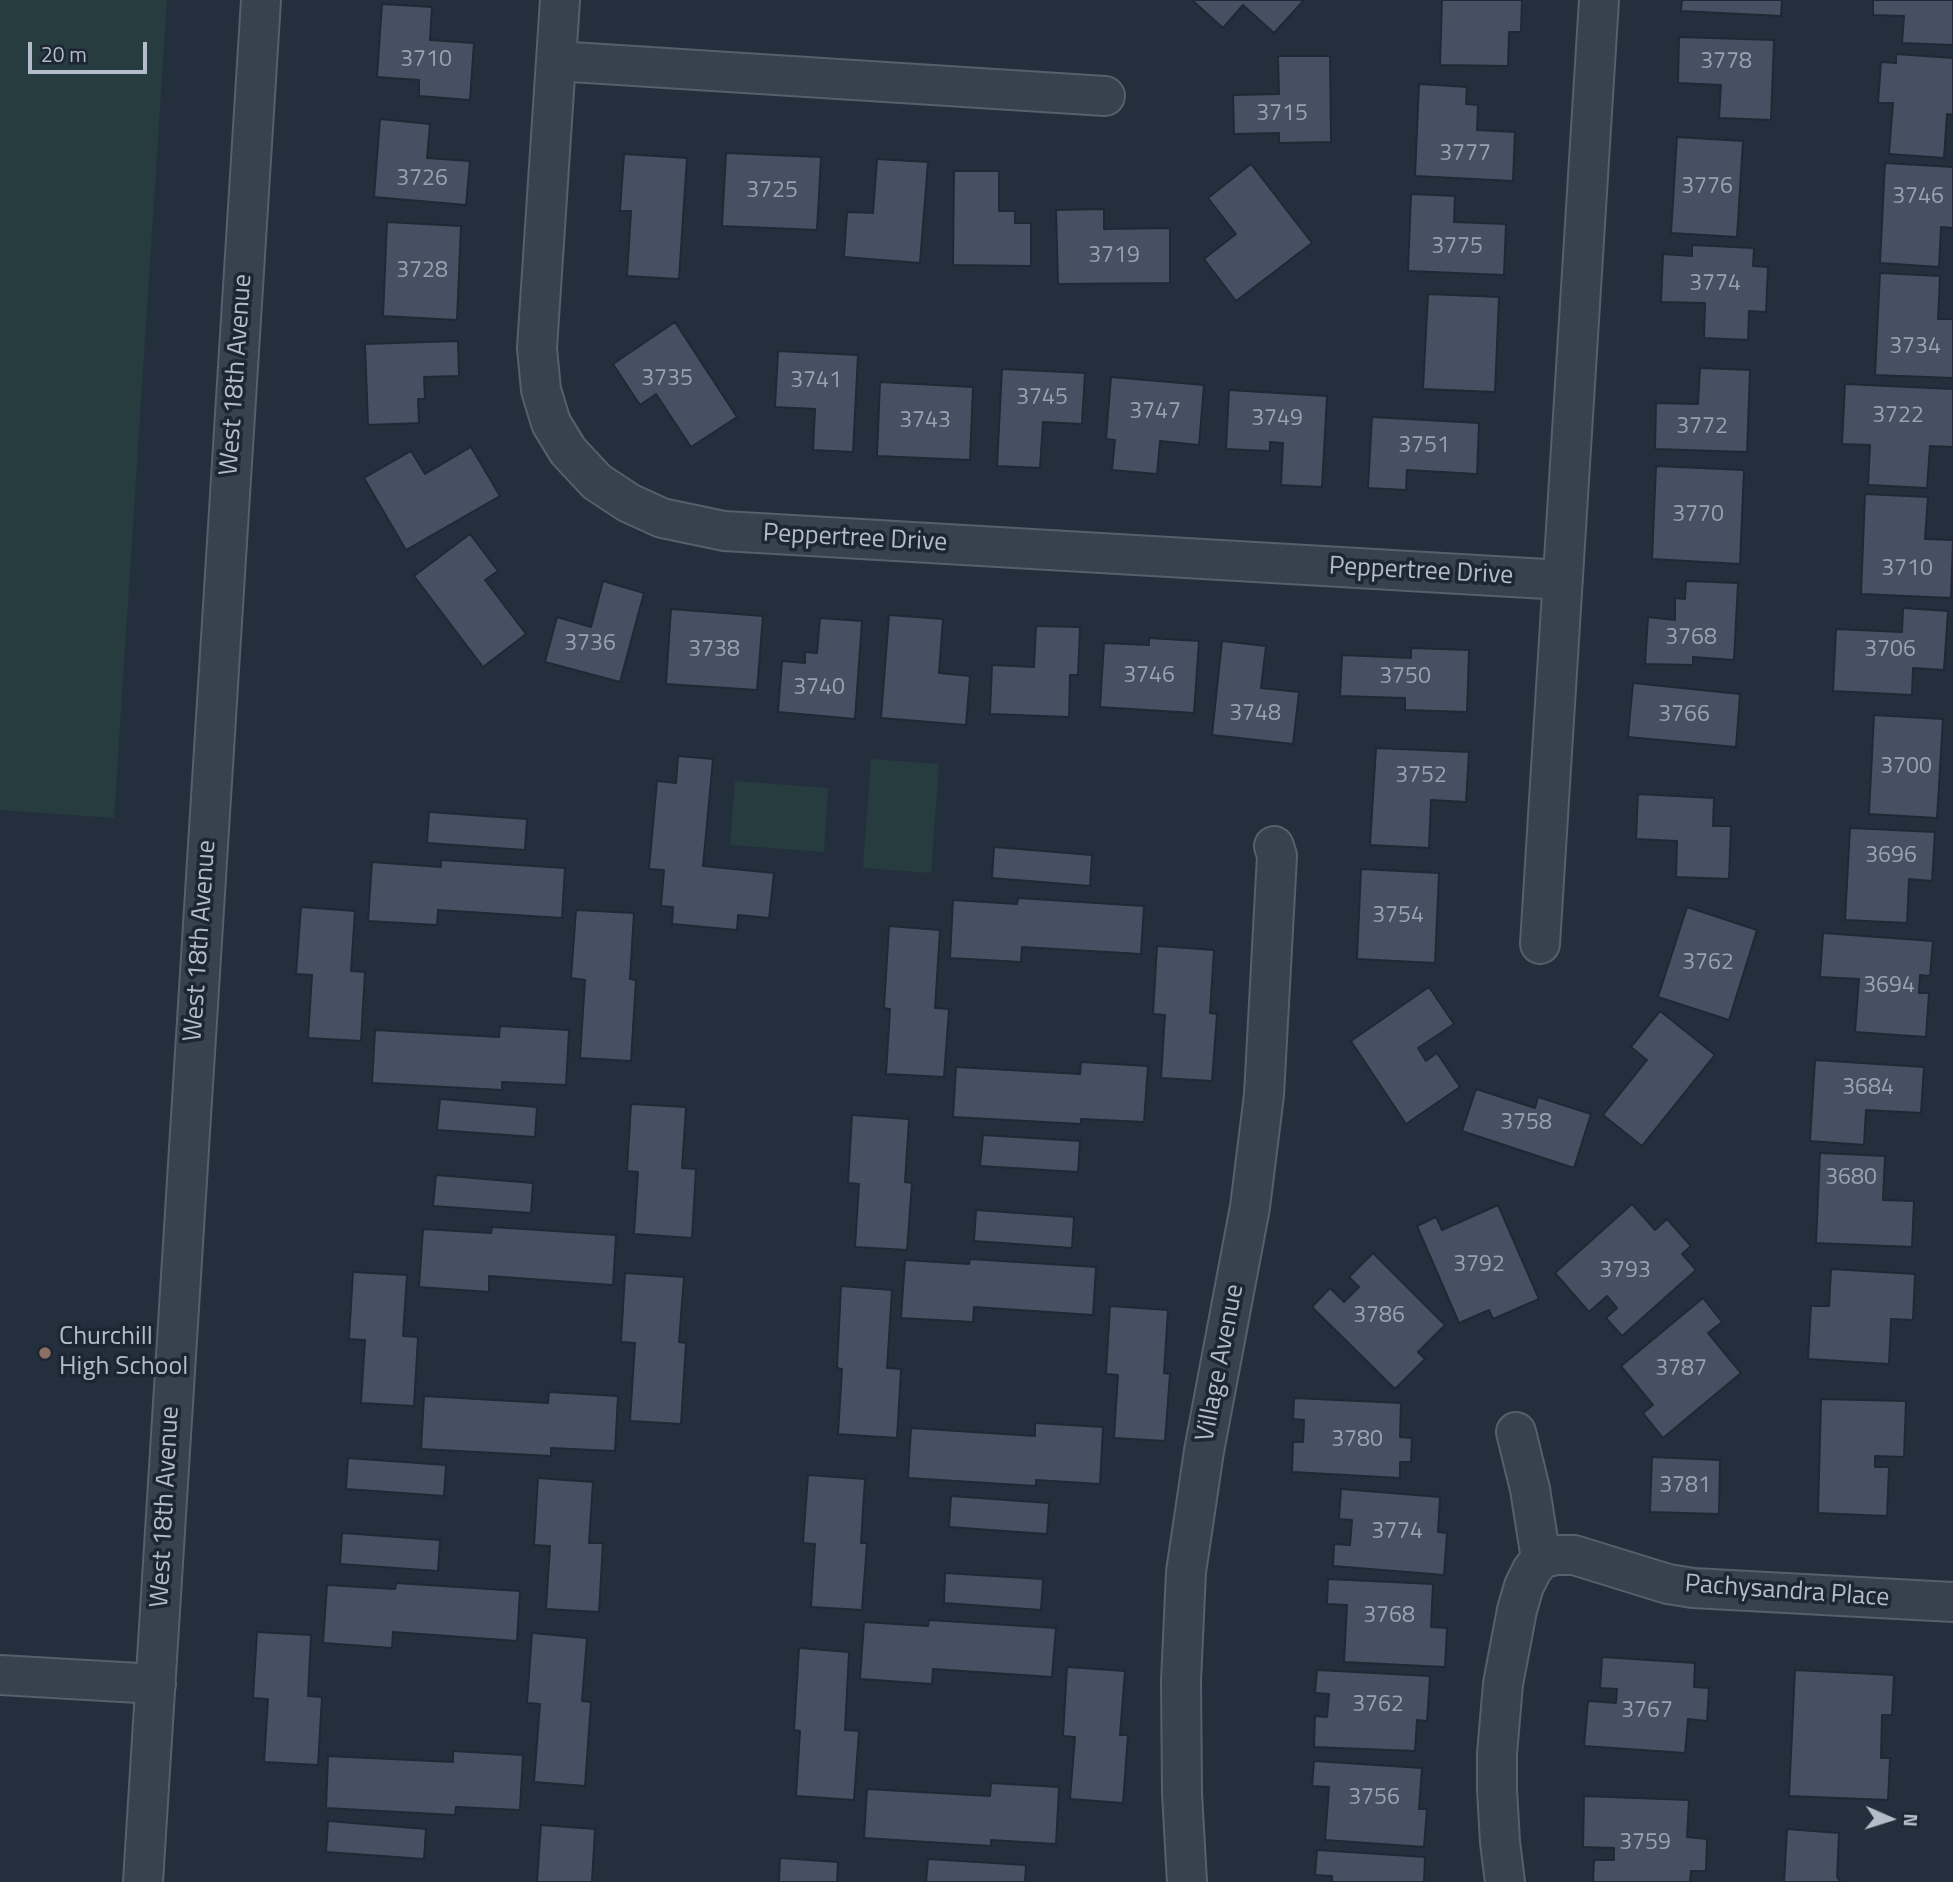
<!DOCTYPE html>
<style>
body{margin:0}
#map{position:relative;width:1953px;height:1882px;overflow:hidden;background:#242f3e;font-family:"Titillium Web",sans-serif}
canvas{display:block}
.north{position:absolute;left:1855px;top:1784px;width:70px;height:70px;-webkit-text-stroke:5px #1d2633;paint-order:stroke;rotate:93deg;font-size:19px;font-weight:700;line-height:28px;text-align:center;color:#b4bcc9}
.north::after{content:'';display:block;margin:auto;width:24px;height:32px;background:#b4bcc9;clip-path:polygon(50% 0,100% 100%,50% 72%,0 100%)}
.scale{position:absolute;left:28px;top:42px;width:119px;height:32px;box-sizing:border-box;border:4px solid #b4bcc9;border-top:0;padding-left:9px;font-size:21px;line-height:24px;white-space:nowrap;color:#b4bcc9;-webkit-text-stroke:5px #1d2633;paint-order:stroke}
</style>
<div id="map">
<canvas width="1953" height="1882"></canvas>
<div class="north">N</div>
<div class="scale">20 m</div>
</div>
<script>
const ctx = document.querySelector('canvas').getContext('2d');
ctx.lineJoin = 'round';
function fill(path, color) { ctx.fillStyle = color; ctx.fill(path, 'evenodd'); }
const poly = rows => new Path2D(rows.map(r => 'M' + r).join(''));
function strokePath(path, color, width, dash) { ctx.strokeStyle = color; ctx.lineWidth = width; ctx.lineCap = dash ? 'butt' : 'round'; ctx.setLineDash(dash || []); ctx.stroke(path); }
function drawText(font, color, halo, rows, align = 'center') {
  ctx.font = font + ' "Titillium Web",sans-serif'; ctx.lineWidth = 7; ctx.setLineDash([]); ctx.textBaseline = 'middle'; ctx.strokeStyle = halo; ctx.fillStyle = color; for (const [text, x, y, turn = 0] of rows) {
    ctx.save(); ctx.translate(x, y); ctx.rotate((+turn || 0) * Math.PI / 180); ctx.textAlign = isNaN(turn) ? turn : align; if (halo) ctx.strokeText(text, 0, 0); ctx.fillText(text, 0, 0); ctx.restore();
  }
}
fill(poly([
 [0,0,167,0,114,818,0,810],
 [871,759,939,764,931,873,863,868],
 [735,781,828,788,824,852,730,845]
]), '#263c3f');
const building = poly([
 [1192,0,1304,0,1274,33,1243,5,1223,28,1192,0],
 [1442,0,1522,0,1521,32,1509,32,1508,66,1440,65,1442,0],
 [1682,0,1782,0,1781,16,1681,11,1682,0],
 [1873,0,1953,0,1953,45,1902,43,1904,16,1873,15,1873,0],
 [382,4,432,7,430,40,474,43,470,100,419,96,419,80,377,77,382,4],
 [1679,37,1774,40,1771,120,1719,118,1721,85,1678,83,1679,37],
 [1896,54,1953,58,1953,115,1947,114,1944,158,1889,154,1893,103,1878,103,1881,62,1896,63,1896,54],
 [1278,56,1330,56,1331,142,1279,143,1279,133,1234,134,1233,95,1279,94,1278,56],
 [1419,84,1467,87,1466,104,1478,105,1477,130,1515,132,1513,181,1415,176,1419,84],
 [380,119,430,124,427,158,470,161,466,205,374,197,380,119],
 [1677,137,1743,141,1737,237,1671,233,1677,137],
 [726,153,821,157,817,230,722,226,726,153],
 [624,154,687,158,679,279,627,276,631,211,620,211,624,154],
 [877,159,928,162,920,263,844,257,847,212,873,213,877,159],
 [1885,163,1953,167,1953,228,1941,227,1939,267,1880,263,1885,163],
 [1251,164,1312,243,1236,301,1204,259,1236,234,1208,198,1251,164],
 [954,171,999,171,999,211,1015,211,1015,223,1031,223,1031,266,953,265,954,171],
 [1411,194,1455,196,1454,222,1506,224,1504,275,1408,271,1411,194],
 [1104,209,1104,229,1170,228,1170,283,1058,284,1056,210,1104,209],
 [387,222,461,226,457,320,383,316,387,222],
 [1692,245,1754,248,1753,266,1768,267,1766,312,1749,311,1748,340,1704,338,1705,303,1661,302,1663,254,1692,256,1692,245],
 [1880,273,1940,276,1938,319,1953,319,1953,378,1875,375,1880,273],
 [1428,294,1499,297,1495,392,1423,389,1428,294],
 [675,322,737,417,691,447,656,394,640,405,613,364,675,322],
 [458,341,459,376,424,377,425,399,418,399,419,423,368,425,365,344,458,341],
 [778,351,858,355,853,452,813,450,815,409,775,407,778,351],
 [1700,368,1750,370,1747,452,1655,449,1656,403,1698,404,1700,368],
 [1002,369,1085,373,1082,424,1043,422,1040,468,997,466,1002,369],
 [1111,377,1204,385,1199,445,1160,441,1157,474,1112,470,1115,440,1106,439,1111,377],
 [880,382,973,387,970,460,877,456,880,382],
 [1845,384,1953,389,1953,447,1930,446,1927,488,1868,485,1870,445,1842,444,1845,384],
 [1229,390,1327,396,1322,487,1281,485,1283,443,1270,442,1270,451,1226,449,1229,390],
 [1372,417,1479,423,1477,474,1407,470,1406,490,1368,488,1372,417],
 [471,447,500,496,406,550,364,478,411,451,425,474,471,447],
 [1656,466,1744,470,1740,564,1652,559,1656,466],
 [1865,494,1928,497,1925,539,1953,540,1951,598,1861,594,1865,494],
 [470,534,498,571,485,580,526,634,483,667,414,576,470,534],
 [603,581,644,593,620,682,545,662,557,617,591,627,603,581],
 [1686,581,1738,583,1734,660,1693,657,1693,665,1645,664,1648,617,1675,620,1675,598,1685,599,1686,581],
 [1903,608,1948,611,1944,670,1913,668,1912,695,1833,691,1836,629,1902,632,1903,608],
 [671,609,763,616,757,690,666,684,671,609],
 [889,615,943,619,939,673,970,676,966,725,881,718,889,615],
 [820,618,862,621,855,719,778,712,782,661,805,663,805,652,817,653,820,618],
 [1036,626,1080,627,1078,675,1070,675,1069,717,990,714,992,665,1034,667,1036,626],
 [1149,638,1199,641,1194,713,1100,707,1104,643,1149,645,1149,638],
 [1222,641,1266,646,1261,688,1299,692,1293,744,1212,735,1222,641],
 [1411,648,1469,650,1467,712,1405,710,1405,698,1340,696,1342,655,1411,658,1411,648],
 [1633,683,1740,694,1736,747,1628,737,1633,683],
 [1874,715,1943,719,1937,818,1869,814,1874,715],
 [1376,748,1469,752,1466,802,1431,800,1429,848,1370,845,1376,748],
 [678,756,713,759,703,866,774,873,769,918,738,915,737,930,672,924,673,907,661,906,664,870,649,869,657,781,676,783,678,756],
 [1638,794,1714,798,1713,826,1731,826,1729,879,1676,877,1677,841,1636,839,1638,794],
 [429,812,527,819,525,850,427,843,429,812],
 [1850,828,1935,832,1932,881,1909,879,1907,923,1845,920,1850,828],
 [994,847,1092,855,1090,886,992,878,994,847],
 [441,860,565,868,562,918,438,910,437,925,368,921,372,862,441,867,441,860],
 [1361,869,1439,873,1435,963,1357,959,1361,869],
 [1018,898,1144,906,1141,954,1022,947,1021,962,950,958,953,900,1017,904,1018,898],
 [301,907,355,911,351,971,365,972,361,1041,308,1038,312,975,296,974,301,907],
 [1687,907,1757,930,1729,1020,1658,997,1687,907],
 [576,910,634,913,630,979,636,980,631,1061,580,1058,585,980,571,978,576,910],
 [889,926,940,930,935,1008,949,1009,944,1077,886,1074,890,1009,884,1008,889,926],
 [1823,933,1933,941,1930,976,1920,975,1919,993,1929,993,1926,1037,1855,1032,1859,979,1820,977,1823,933],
 [1157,946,1214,950,1210,1013,1217,1014,1212,1081,1161,1078,1165,1015,1153,1014,1157,946],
 [1429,987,1454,1024,1418,1048,1426,1061,1437,1053,1460,1087,1406,1124,1351,1041,1429,987],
 [1660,1011,1715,1055,1642,1146,1603,1115,1647,1060,1631,1047,1660,1011],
 [500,1026,569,1030,566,1085,502,1082,502,1090,372,1083,375,1030,499,1037,500,1026],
 [1815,1060,1924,1067,1921,1113,1866,1110,1864,1145,1810,1141,1815,1060],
 [1081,1062,1148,1066,1144,1122,1081,1119,1081,1124,953,1117,956,1067,1080,1074,1081,1062],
 [1476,1089,1535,1108,1538,1097,1591,1114,1574,1168,1462,1131,1476,1089],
 [440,1099,537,1107,535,1137,437,1130,440,1099],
 [631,1104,686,1107,682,1168,696,1169,692,1238,634,1234,638,1172,627,1171,631,1104],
 [852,1115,909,1119,905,1182,912,1183,907,1250,855,1247,859,1184,848,1183,852,1115],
 [983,1135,1080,1141,1078,1172,980,1166,983,1135],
 [1820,1153,1885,1156,1883,1200,1914,1201,1912,1247,1816,1243,1820,1153],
 [436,1175,533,1183,531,1213,433,1206,436,1175],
 [1632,1204,1655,1230,1667,1219,1691,1246,1682,1254,1696,1270,1622,1336,1606,1318,1617,1308,1607,1296,1589,1312,1555,1273,1632,1204],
 [1498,1205,1539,1299,1493,1319,1489,1310,1459,1323,1417,1226,1436,1217,1442,1230,1498,1205],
 [976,1210,1074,1217,1072,1248,974,1241,976,1210],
 [492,1227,616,1235,613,1285,489,1276,489,1292,419,1287,423,1229,491,1233,492,1227],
 [1373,1253,1445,1325,1418,1352,1425,1359,1395,1389,1312,1307,1330,1288,1344,1302,1359,1287,1349,1277,1373,1253],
 [970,1259,1096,1267,1093,1315,974,1307,973,1322,901,1318,905,1260,969,1264,970,1259],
 [1831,1269,1915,1274,1913,1320,1891,1319,1889,1364,1808,1359,1811,1306,1829,1306,1831,1269],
 [353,1272,407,1275,403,1336,418,1337,414,1406,361,1403,365,1340,349,1339,353,1272],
 [625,1273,684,1277,679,1342,686,1343,681,1424,630,1421,635,1343,621,1342,625,1273],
 [841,1286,892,1290,887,1368,901,1369,897,1438,838,1434,842,1369,837,1368,841,1286],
 [1703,1298,1722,1322,1708,1333,1741,1373,1663,1438,1643,1413,1653,1405,1621,1366,1703,1298],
 [1110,1306,1168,1310,1164,1373,1170,1374,1165,1441,1114,1438,1118,1375,1106,1374,1110,1306],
 [549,1392,618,1396,615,1451,551,1448,551,1456,421,1449,424,1396,548,1403,549,1392],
 [1294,1398,1401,1403,1400,1437,1412,1438,1411,1462,1400,1462,1400,1478,1292,1472,1293,1442,1303,1442,1304,1420,1293,1419,1294,1398],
 [1821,1399,1906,1401,1904,1457,1875,1456,1875,1467,1889,1467,1887,1516,1818,1513,1821,1399],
 [1035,1423,1103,1427,1100,1484,1036,1480,1036,1486,908,1478,911,1428,1035,1436,1035,1423],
 [1652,1457,1720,1460,1719,1514,1650,1512,1652,1457],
 [348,1458,446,1465,444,1496,346,1489,348,1458],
 [808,1475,865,1479,861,1543,867,1543,862,1610,811,1607,815,1544,803,1543,808,1475],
 [538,1478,593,1482,589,1543,603,1543,599,1612,546,1609,550,1546,534,1545,538,1478],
 [1341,1489,1440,1497,1438,1532,1447,1533,1444,1575,1333,1566,1334,1544,1350,1545,1352,1520,1339,1519,1341,1489],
 [951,1496,1049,1503,1047,1534,949,1527,951,1496],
 [342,1533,440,1540,438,1571,340,1564,342,1533],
 [945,1573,1043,1579,1041,1610,944,1603,945,1573],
 [1328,1579,1433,1584,1431,1627,1447,1628,1445,1667,1344,1662,1347,1605,1327,1604,1328,1579],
 [396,1583,520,1591,517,1641,393,1632,392,1648,323,1643,327,1585,395,1589,396,1583],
 [929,1620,1056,1628,1052,1677,933,1669,932,1684,860,1679,864,1622,928,1626,929,1620],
 [257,1632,311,1635,308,1696,322,1697,318,1765,264,1762,268,1699,253,1698,257,1632],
 [532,1633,587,1638,582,1701,591,1702,585,1786,534,1782,540,1704,527,1703,532,1633],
 [799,1648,849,1652,845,1730,859,1731,854,1800,796,1796,800,1731,794,1730,799,1648],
 [1602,1657,1695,1663,1694,1687,1709,1688,1707,1721,1688,1719,1685,1753,1584,1746,1588,1701,1616,1703,1617,1689,1600,1688,1602,1657],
 [1067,1667,1125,1671,1120,1735,1128,1735,1123,1803,1070,1799,1075,1737,1063,1736,1067,1667],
 [1317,1670,1430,1676,1427,1721,1417,1720,1415,1751,1314,1747,1315,1716,1327,1717,1329,1694,1315,1693,1317,1670],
 [1795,1670,1894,1675,1892,1715,1882,1715,1881,1758,1890,1758,1888,1800,1789,1796,1795,1670],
 [453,1751,523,1755,520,1810,456,1807,455,1815,326,1808,328,1756,453,1762,453,1751],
 [1314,1761,1422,1768,1419,1809,1427,1809,1424,1847,1325,1840,1329,1787,1312,1786,1314,1761],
 [991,1783,1059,1787,1056,1844,991,1840,991,1846,864,1838,867,1789,990,1796,991,1783],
 [1584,1796,1689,1800,1687,1837,1707,1839,1706,1871,1691,1871,1690,1882,1593,1882,1594,1860,1614,1860,1614,1848,1583,1847,1584,1796],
 [328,1821,426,1829,424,1859,326,1852,328,1821],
 [541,1825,595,1829,592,1882,537,1882,541,1825],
 [1787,1829,1839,1833,1837,1877,1841,1882,1784,1882,1787,1829],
 [1317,1850,1425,1857,1424,1882,1332,1882,1332,1876,1315,1875,1317,1850],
 [780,1858,838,1862,837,1882,779,1882,780,1858],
 [928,1859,1026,1865,1025,1882,926,1882,928,1859]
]);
fill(building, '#455162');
strokePath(building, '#1f2835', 2);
const minor = poly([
 [560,0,537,348,541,390,551,423,568,451,597,482,629,503,662,518,724,531,1563,580],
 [556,61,1105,96],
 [1540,944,1599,0],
 [1541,1559,1556,1555,1574,1555,1668,1584,1693,1588,1953,1602],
 [0,1675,156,1684],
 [143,1882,261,0],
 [1187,1882,1182,1793,1181,1681,1186,1572,1204,1451,1250,1207,1264,1095,1277,856,1274,846],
 [1505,1882,1500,1842,1497,1789,1497,1754,1503,1684,1517,1610,1524,1586,1532,1570,1541,1559,1530,1489,1516,1432]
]);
strokePath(minor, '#565f6c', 42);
strokePath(minor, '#38414e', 38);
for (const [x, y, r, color] of [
 [45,1353,7,"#8d6e63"]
]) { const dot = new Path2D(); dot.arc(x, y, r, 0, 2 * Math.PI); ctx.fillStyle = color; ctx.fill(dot); strokePath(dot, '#1d2633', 2.5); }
drawText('23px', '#98a1af', null, [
 ["3710",426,60],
 ["3778",1726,62],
 ["3715",1282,114],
 ["3777",1465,154],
 ["3726",422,179],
 ["3776",1707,187],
 ["3725",772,191],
 ["3746",1918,197],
 ["3775",1457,247],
 ["3719",1114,256],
 ["3728",422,271],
 ["3774",1715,284],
 ["3734",1915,347],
 ["3735",667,379],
 ["3741",816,381],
 ["3745",1042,398],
 ["3747",1155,412],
 ["3722",1898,416],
 ["3749",1277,419],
 ["3743",925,421],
 ["3772",1702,427],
 ["3751",1424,446],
 ["3770",1698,515],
 ["3710",1907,569],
 ["3768",1691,638],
 ["3736",590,644],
 ["3738",714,650],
 ["3706",1890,650],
 ["3746",1149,676],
 ["3750",1405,677],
 ["3740",819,688],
 ["3748",1255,714],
 ["3766",1684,715],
 ["3700",1906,767],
 ["3752",1421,776],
 ["3696",1891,856],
 ["3754",1398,916],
 ["3762",1708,963],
 ["3694",1889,986],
 ["3684",1868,1088],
 ["3758",1526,1123],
 ["3680",1851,1178],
 ["3792",1479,1265],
 ["3793",1625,1271],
 ["3786",1379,1316],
 ["3787",1681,1369],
 ["3780",1357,1440],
 ["3781",1685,1486],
 ["3774",1397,1532],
 ["3768",1389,1616],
 ["3762",1378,1705],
 ["3767",1647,1711],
 ["3756",1374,1798],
 ["3759",1645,1843]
]);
drawText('26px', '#b4bcc9', '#1d2633', [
 ["West 18th Avenue",237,375,-86],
 ["Peppertree Drive",855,539,3],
 ["Peppertree Drive",1421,572,3],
 ["West 18th Avenue",201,941,-86],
 ["Village Avenue",1221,1363,-79],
 ["West 18th Avenue",166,1507,-87],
 ["Pachysandra Place",1787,1592,4]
]);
drawText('26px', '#b4bcc9', '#1d2633', [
 ["Churchill",59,1338],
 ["High School",59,1368]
], 'left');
</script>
